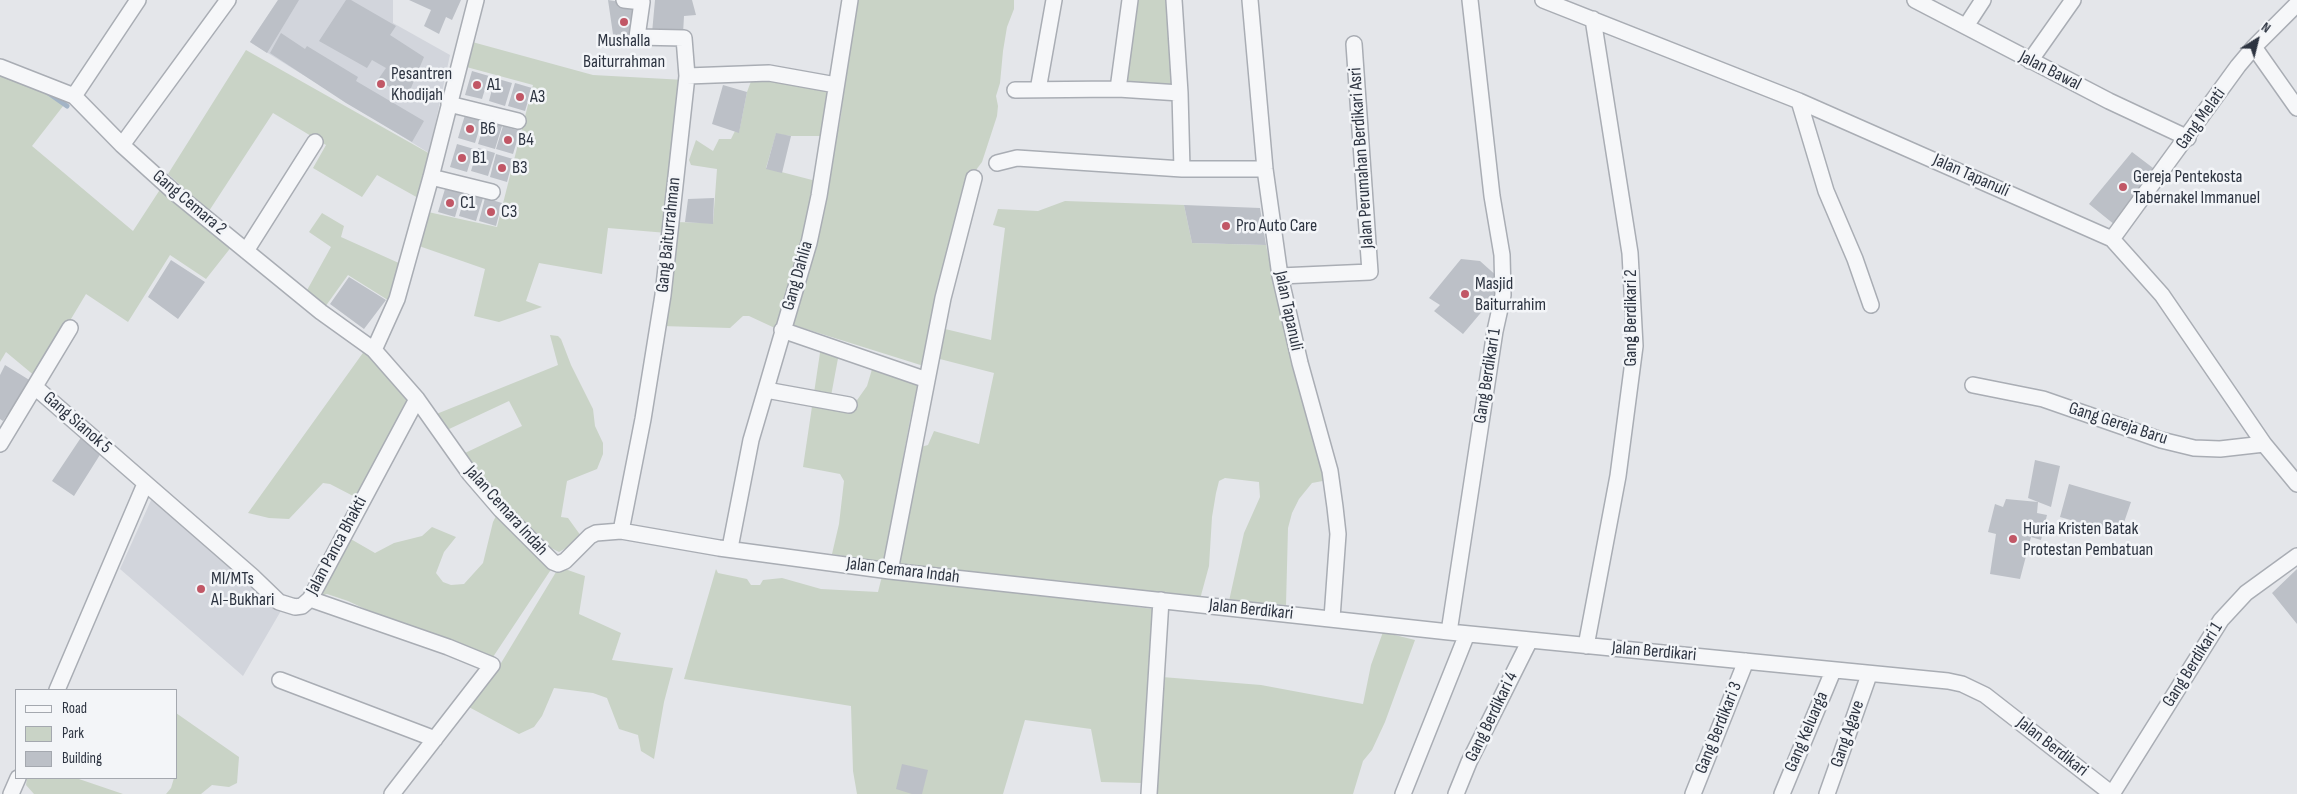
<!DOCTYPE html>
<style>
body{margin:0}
#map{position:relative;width:2297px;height:794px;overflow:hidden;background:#e4e6ea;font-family:"Sofia Sans Condensed",sans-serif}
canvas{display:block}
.legend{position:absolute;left:15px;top:689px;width:162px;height:90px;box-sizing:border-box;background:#f3f5f8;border:1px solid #a4a8af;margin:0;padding:6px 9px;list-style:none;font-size:15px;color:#2d3441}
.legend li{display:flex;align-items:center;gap:10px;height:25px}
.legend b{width:25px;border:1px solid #a4a8af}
.north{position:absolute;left:2232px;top:15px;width:50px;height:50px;-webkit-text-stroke:4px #f3f5f8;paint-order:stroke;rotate:36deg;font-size:14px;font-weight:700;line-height:20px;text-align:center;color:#2d3441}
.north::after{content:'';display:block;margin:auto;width:18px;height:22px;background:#2d3441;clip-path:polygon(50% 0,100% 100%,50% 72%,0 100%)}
</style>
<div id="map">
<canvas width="2297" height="794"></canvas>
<ul class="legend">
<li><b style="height:6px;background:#f6f7f9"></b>Road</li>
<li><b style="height:14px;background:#c9d3c6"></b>Park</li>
<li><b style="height:14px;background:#bcc0c7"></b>Building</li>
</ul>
<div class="north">N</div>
</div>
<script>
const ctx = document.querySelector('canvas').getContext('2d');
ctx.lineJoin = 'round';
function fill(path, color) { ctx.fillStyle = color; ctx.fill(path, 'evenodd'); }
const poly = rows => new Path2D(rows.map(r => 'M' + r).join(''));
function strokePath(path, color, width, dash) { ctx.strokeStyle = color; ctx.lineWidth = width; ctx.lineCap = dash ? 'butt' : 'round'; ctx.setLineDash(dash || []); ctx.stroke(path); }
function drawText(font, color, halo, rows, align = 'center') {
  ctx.font = font + ' "Sofia Sans Condensed",sans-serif'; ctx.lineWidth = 5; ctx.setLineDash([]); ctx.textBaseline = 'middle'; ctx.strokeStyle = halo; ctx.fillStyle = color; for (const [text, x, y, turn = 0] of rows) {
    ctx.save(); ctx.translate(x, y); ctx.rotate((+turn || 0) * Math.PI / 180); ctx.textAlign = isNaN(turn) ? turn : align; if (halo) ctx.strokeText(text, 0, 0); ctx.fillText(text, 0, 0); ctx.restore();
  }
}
fill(poly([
 [278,0,393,0,393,23,450,55,429,153,250,42],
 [152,498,282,609,243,676,120,569]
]), '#d2d5dc');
fill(poly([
 [858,0,1014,0,1014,9,1007,27,1003,51,1000,83,996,96,998,106,997,116,982,162,970,178,930,368,790,324,828,183,841,115,846,70],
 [1135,0,1170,0,1174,85,1123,82],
 [465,40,593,75,685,80,667,233,608,228,602,274,539,263,526,301,542,307,499,322,474,316,485,269,419,246,428,212,497,227,533,85,459,65],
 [246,50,432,155,420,199,377,175,362,197,313,168,326,145,273,113,209,211,168,174],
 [0,69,49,90,67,101,32,146,133,231,161,188,232,246,206,279,170,255,128,322,86,294,36,377,6,352,0,362],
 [753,76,831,88,824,136,791,136,776,134,766,168,816,181,805,237,777,329,749,316,743,316,730,328,661,326,675,222,713,223,717,169,691,165,689,160,696,140,713,151,719,139,731,139,735,131,739,132,747,92],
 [1065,201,1184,205,1192,243,1266,245,1284,331,1328,480,1312,483,1299,499,1292,513,1288,528,1286,605,1229,601,1244,533,1260,497,1259,482,1225,478,1219,481,1216,493,1212,517,1209,566,1200,599,1108,589,1074,582,933,569,895,563,917,448,928,445,934,431,979,444,994,373,936,358,941,328,991,340,1005,228,993,225,998,209,1038,211],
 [322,213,344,226,341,237,401,264,391,302,348,275,325,307,306,292,331,247,309,232],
 [550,335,558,336,561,339,571,365,593,409,595,426,603,443,603,454,597,469,567,481,561,517,568,518,581,536,573,544,559,552,551,548,489,486,465,453,522,426,509,401,447,430,434,415,558,365],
 [821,346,839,353,831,396,855,403,867,386,873,366,900,375,918,385,910,420,884,563,832,554,839,524,844,481,840,474,803,467],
 [365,350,409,400,357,498,330,484,323,483,289,519,269,518,248,513],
 [498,512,554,565,493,657,487,657,433,634,421,632,378,615,348,601,327,594,321,596,349,538,375,553,394,543,422,536,432,527,456,537,444,552,436,573,443,582,451,585,464,584,483,563,493,522],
 [559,567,585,576,579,614,621,633,612,660,673,668,664,702,654,759,641,751,638,735,619,729,607,698,593,693,554,688,542,716,534,727,519,734,467,706,495,673],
 [716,569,718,573,747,579,751,585,760,585,763,580,782,578,821,589,878,592,882,576,1153,609,1142,783,1101,782,1091,729,1025,720,1003,794,857,794,853,771,851,706,684,679],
 [1383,632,1415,640,1385,722,1372,750,1363,761,1353,794,1154,794,1162,677,1261,685,1363,704,1371,665],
 [176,713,239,757,237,783,229,787,212,785,201,794,166,794,171,788,174,778,176,778],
 [27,778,76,778,123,794,34,794,26,785]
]), '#c9d3c6');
strokePath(poly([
 [47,92,67,106]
]), '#a3b4c6', 5);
fill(poly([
 [278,0,299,0,267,53,250,42],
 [346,0,351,0,396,26,390,35,424,57,408,95,377,81,386,68,372,60,367,68,319,41],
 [409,0,461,0,452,20,446,17,439,34,424,26,431,10],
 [608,0,640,5,635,40,614,41],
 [655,0,692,0,696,15,684,16,683,34,652,33],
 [281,33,305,49,307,46,358,77,356,81,424,121,412,142,346,103,270,53],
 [472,71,489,76,482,99,465,95],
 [495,78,512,83,505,106,489,101],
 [515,83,532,88,525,111,508,106],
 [723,85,747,92,739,133,712,124],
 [465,115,482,120,475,143,458,138],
 [485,121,502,126,495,149,478,144],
 [503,126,520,131,513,154,496,149],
 [776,133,791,136,782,173,766,169],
 [457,144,474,149,467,172,450,167],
 [478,148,495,153,488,176,471,171],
 [2132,152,2157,171,2115,225,2089,204],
 [496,154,513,159,507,182,490,177],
 [445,189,462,193,455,217,438,212],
 [466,193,483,198,476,221,459,216],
 [485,198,502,203,496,226,479,221],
 [714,198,713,224,685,222,688,199],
 [1184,205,1260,208,1266,245,1192,243],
 [1461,259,1480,261,1499,278,1500,290,1463,334,1434,311,1440,305,1429,298],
 [171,260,205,282,178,319,148,297],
 [349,277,386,300,364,329,330,304],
 [5,365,31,381,3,421,0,419,0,375],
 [82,436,103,450,74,496,52,481],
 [2035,460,2060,466,2051,507,2028,498],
 [2069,484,2131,502,2120,534,2060,517],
 [2006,499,2038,502,2037,513,2047,515,2041,540,2031,537,2020,579,1990,574,1996,534,1988,532,1995,504,2003,507],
 [2297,569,2297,624,2272,593],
 [902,764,928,770,922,794,912,794,896,789]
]), '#bcc0c7');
const street = poly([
 [476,0,431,177,397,299,374,350,417,399,470,474,501,510,553,562,558,564,565,561,590,536,596,533,621,531,719,548,890,571,1449,632,1948,681,1962,684,1985,695,2112,794],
 [1174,0,1180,93,1182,169],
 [1250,0,1265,169,1280,276,1300,363,1330,471,1335,507,1338,534,1332,618],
 [1543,0,1799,101,2112,239,2162,295,2264,444,2297,484],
 [1915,0,2109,101,2188,138],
 [1966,26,1983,0],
 [2254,47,2297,108],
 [2030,61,2073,0],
 [0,67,74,96,122,145,174,192,321,312,374,350],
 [687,76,769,73,836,85],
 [1118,89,1130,0],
 [1015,90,1118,89,1180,93],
 [1038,90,1054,0],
 [74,96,138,0],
 [1799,101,1826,191,1855,259,1871,305],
 [449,104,518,121],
 [122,145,228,0],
 [997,163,1017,158,1182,169,1265,169],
 [431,177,492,192],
 [2112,239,2238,66,2254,47,2297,4],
 [246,251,315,142],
 [1280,276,1370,272,1354,44],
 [782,330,927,380],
 [1973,385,2043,399,2161,440,2194,448,2220,449,2264,444],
 [35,387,252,576,279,602,295,607,302,606,310,599,417,399],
 [766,390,849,405],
 [0,444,70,328],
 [621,531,643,419,663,295,687,76,684,38,637,37,642,2,624,0],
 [730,548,751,440,809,243,819,196,850,0],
 [890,571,943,298,974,178],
 [310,599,448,647,492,665,392,794],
 [1449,632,1495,331,1503,295,1502,255,1492,196,1470,0],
 [1586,646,1618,476,1635,346,1630,253,1593,19],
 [280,680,435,739],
 [57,690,145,484],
 [11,794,18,778],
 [1149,794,1161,600],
 [1403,794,1467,634],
 [1456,794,1469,762,1530,640],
 [1693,794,1746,661],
 [1782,794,1833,671],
 [1827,794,1869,675],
 [2112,794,2221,620,2246,593,2297,556]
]);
strokePath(street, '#a9adb4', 18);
strokePath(street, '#f6f7f9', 15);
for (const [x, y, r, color] of [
 [624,22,5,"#c15766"],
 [381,84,5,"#c15766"],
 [477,85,5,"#c15766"],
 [520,97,5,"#c15766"],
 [470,129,5,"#c15766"],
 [508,140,5,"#c15766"],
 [462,158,5,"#c15766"],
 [502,168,5,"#c15766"],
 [2123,187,5,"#c15766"],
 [450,203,5,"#c15766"],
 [491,212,5,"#c15766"],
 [1226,226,5,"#c15766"],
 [1465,294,5,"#c15766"],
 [2013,539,5,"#c15766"],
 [201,589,5,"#c15766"]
]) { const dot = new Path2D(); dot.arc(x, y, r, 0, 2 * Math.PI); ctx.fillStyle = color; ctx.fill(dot); strokePath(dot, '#f3f5f8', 2); }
drawText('18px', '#2d3441', '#f3f5f8', [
 ["Mushalla",624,41,"center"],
 ["Baiturrahman",624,62,"center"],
 ["Pesantren",391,74],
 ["Khodijah",391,95],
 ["A1",487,85],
 ["A3",530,97],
 ["B6",480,129],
 ["B4",518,140],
 ["B1",472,158],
 ["B3",512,168],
 ["Gereja Pentekosta",2133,177],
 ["Tabernakel Immanuel",2133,198],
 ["C1",460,203],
 ["C3",501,212],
 ["Pro Auto Care",1236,226],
 ["Masjid",1475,284],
 ["Baiturrahim",1475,305],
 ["Huria Kristen Batak",2023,529],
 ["Protestan Pembatuan",2023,550],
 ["MI/MTs",211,579],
 ["Al-Bukhari",211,600]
], 'left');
drawText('18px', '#2d3441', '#f3f5f8', [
 ["Jalan Bawal",2050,71,27],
 ["Gang Melati",2201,119,-54],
 ["Jalan Perumahan Berdikari Asri",1362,158,-94],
 ["Jalan Tapanuli",1971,176,24],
 ["Gang Cemara 2",189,203,40],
 ["Gang Baiturrahman",669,235,-84],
 ["Gang Dahlia",798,276,-74],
 ["Jalan Tapanuli",1288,311,78],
 ["Gang Berdikari 2",1631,318,-90],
 ["Gang Berdikari 1",1488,376,-81],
 ["Gang Sianok 5",77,423,41],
 ["Gang Gereja Baru",2118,424,18],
 ["Jalan Cemara Indah",506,511,48],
 ["Jalan Panca Bhakti",337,546,-62],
 ["Jalan Cemara Indah",903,571,7],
 ["Jalan Berdikari",1251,610,6],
 ["Jalan Berdikari",1654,652,5],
 ["Gang Berdikari 1",2193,665,-58],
 ["Gang Berdikari 4",1492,717,-64],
 ["Gang Berdikari 3",1719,728,-68],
 ["Gang Keluarga",1807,732,-67],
 ["Gang Agave",1848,734,-71],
 ["Jalan Berdikari",2052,747,38]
]);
</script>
